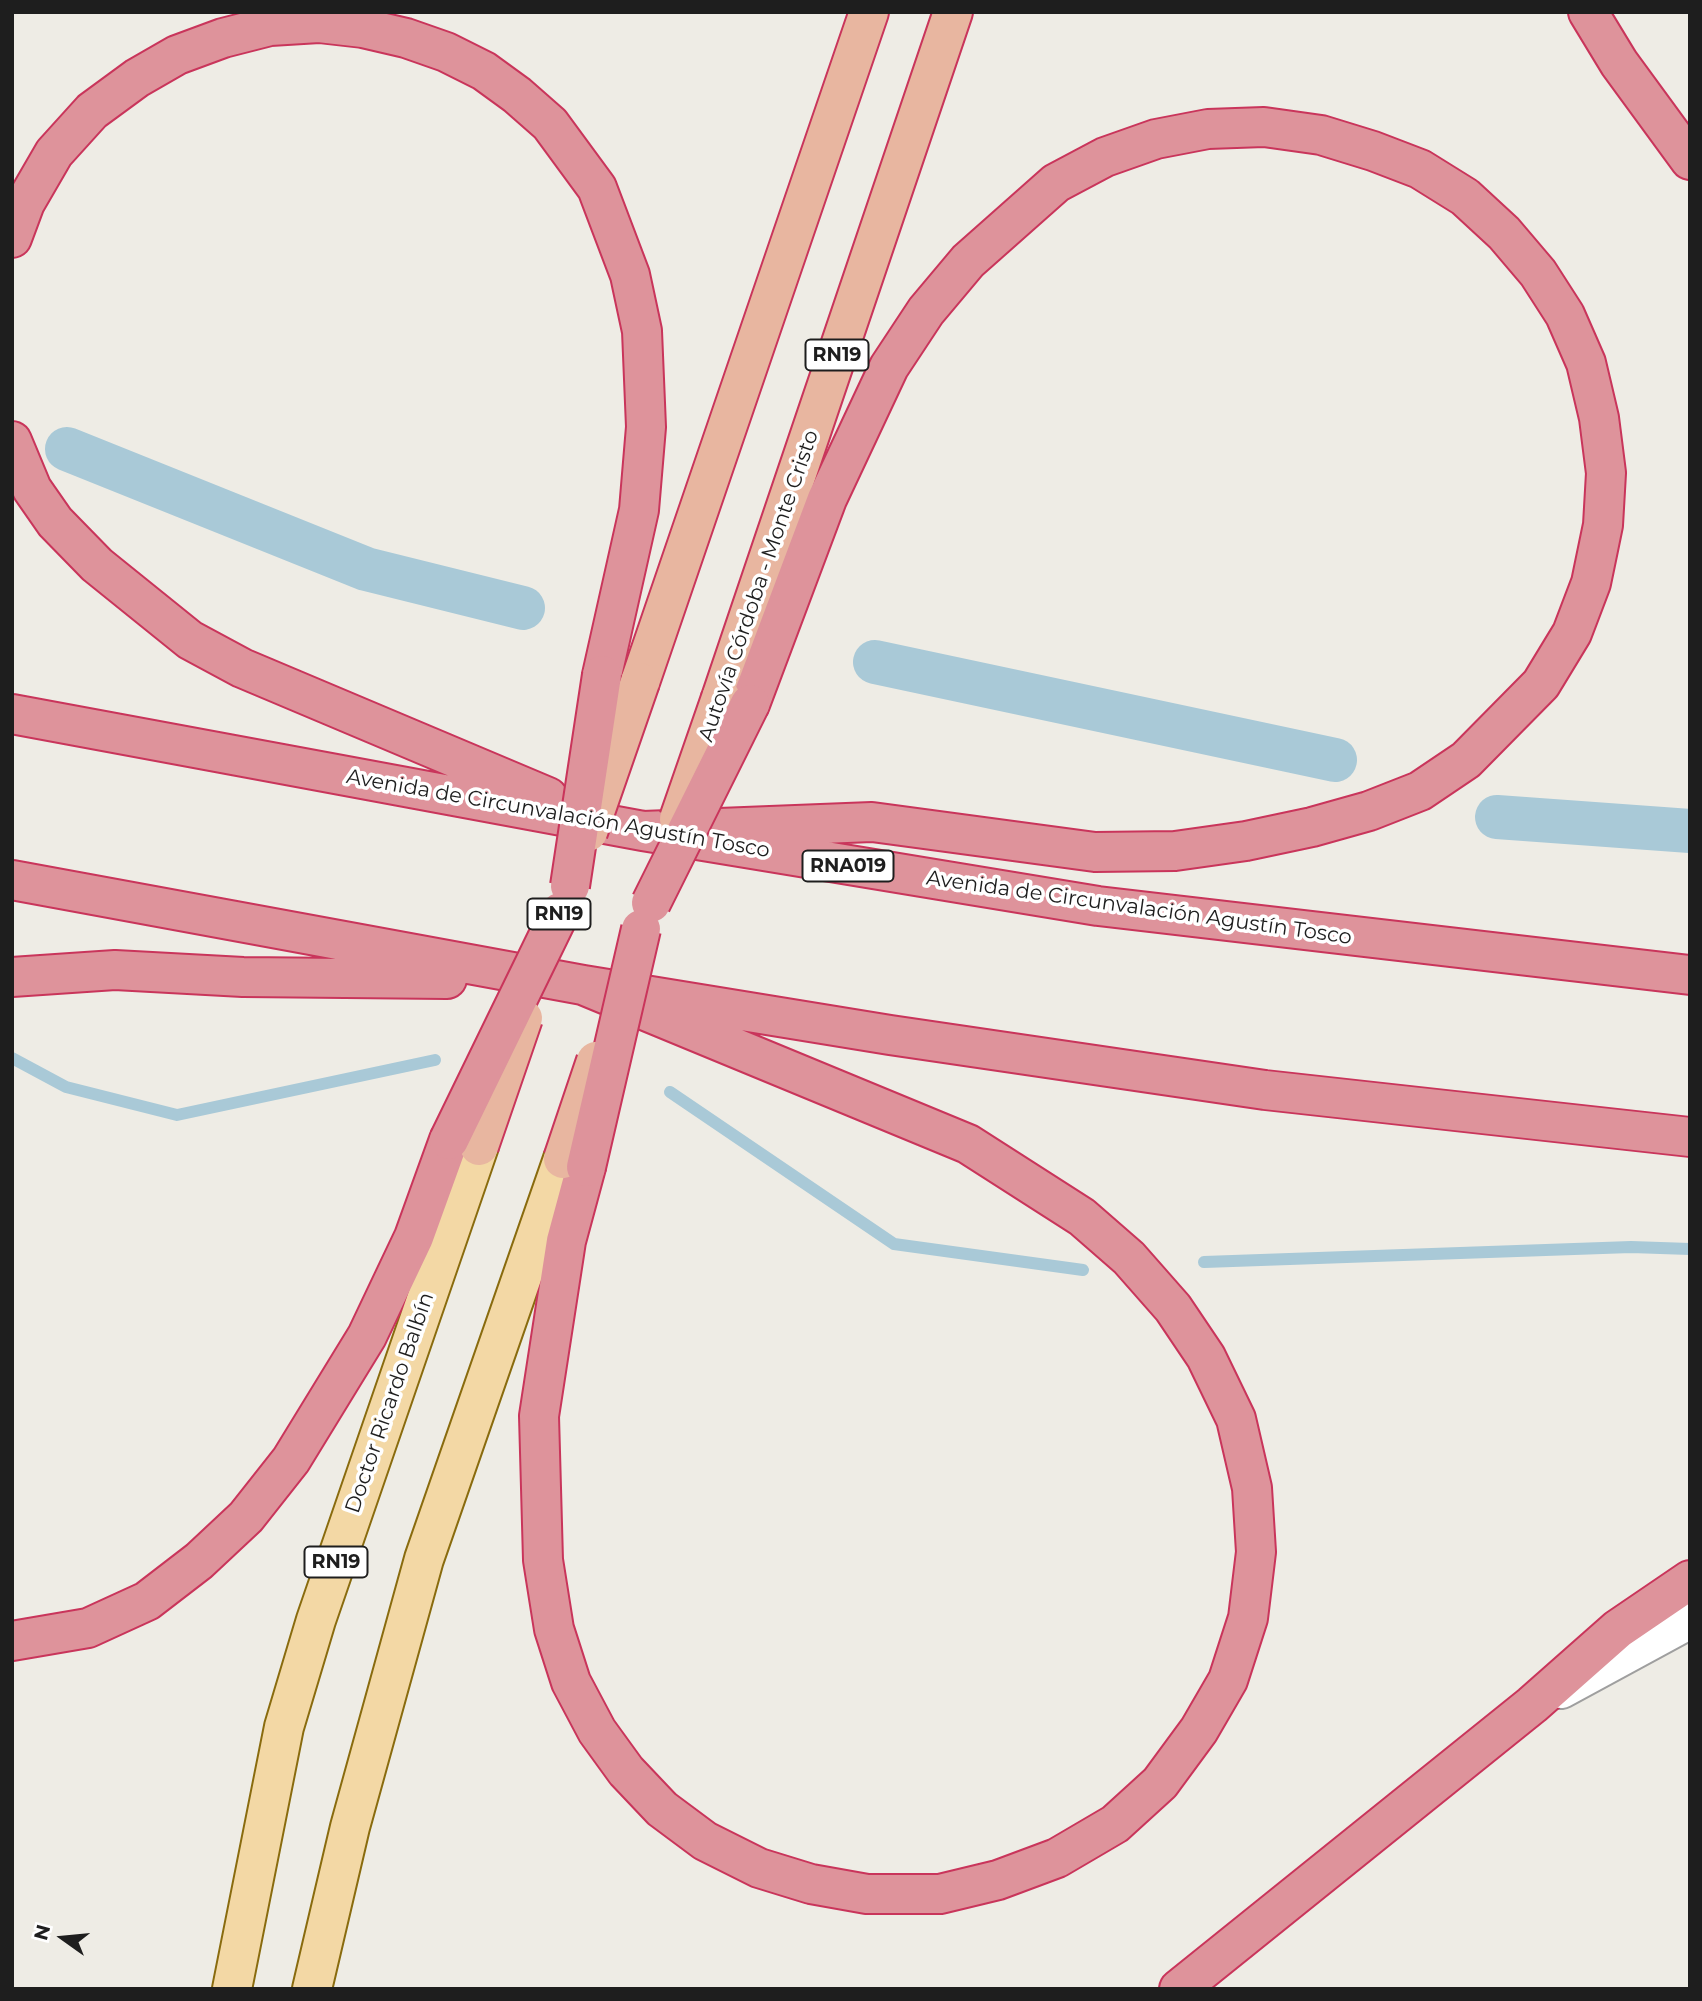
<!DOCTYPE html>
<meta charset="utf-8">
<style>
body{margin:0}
#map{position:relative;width:1702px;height:2001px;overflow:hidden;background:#eeece5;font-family:Montserrat,sans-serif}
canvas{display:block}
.frame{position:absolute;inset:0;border:14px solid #1e1e1e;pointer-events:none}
.north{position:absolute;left:28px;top:1903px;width:70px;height:70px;-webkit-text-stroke:5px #fff;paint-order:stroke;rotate:285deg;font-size:19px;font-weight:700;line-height:28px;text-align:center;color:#1e1e1e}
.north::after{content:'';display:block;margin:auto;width:24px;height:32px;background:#1e1e1e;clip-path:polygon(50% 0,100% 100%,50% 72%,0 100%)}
</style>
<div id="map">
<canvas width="1702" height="2001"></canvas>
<div class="frame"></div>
<div class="north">N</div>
</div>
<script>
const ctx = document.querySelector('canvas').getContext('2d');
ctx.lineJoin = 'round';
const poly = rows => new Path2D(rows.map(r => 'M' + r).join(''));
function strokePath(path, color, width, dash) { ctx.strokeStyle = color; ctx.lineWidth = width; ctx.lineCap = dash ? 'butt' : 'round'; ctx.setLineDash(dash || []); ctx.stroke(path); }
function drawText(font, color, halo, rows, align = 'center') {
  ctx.font = font + ' Montserrat,sans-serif'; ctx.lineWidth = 7; ctx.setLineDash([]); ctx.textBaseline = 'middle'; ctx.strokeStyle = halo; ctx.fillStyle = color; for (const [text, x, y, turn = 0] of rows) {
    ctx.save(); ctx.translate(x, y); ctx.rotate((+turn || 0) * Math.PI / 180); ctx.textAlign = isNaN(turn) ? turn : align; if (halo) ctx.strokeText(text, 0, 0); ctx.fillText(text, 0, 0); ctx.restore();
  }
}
strokePath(poly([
 [12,1058,66,1087,177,1115,435,1060],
 [670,1092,894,1244,1083,1270],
 [1204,1262,1631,1247,1690,1249]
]), '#a9c9d7', 12);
strokePath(poly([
 [67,449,366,569,523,608],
 [875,662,1335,760],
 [1497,817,1690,831]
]), '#a9c9d7', 44);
const minor = poly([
 [1561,1689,1690,1619]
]);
const primary = poly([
 [232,1989,284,1727,316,1620,479,1146],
 [312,1989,350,1827,424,1559,563,1159]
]);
const trunk = poly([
 [640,682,869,12],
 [721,698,953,12]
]);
const motorway = poly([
 [1588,12,1619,63,1690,160],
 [12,238,25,203,54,153,92,111,137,78,177,55,223,38,270,26,319,23,363,28,406,38,446,52,484,71,517,95,550,124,597,188,630,275,642,331,646,427,639,510,602,675],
 [12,441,32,489,55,522,97,565,190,640,242,668,548,797],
 [12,714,643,831,1098,906,1690,975],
 [643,831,872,822,1095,852,1175,851,1246,841,1312,827,1369,811,1420,791,1466,760,1541,684,1572,633,1591,583,1603,525,1606,473,1599,418,1586,363,1565,315,1538,273,1504,233,1465,197,1420,169,1373,151,1321,135,1264,127,1208,129,1156,139,1105,157,1056,183,968,261,926,311,889,367,827,499,750,704],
 [12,880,583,985,890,1035,1265,1090,1690,1137],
 [12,977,115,970,243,977,447,979],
 [583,985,968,1144,1082,1217,1129,1258,1173,1308,1206,1357,1236,1419,1252,1488,1256,1552,1248,1618,1228,1680,1199,1730,1160,1783,1115,1824,1057,1858,998,1880,940,1894,867,1894,811,1884,759,1868,705,1841,662,1809,626,1771,597,1731,571,1682,554,1629,543,1560,539,1416,566,1241,586,1167],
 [12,1641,88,1628,147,1601,199,1561,246,1517,291,1460,367,1336,414,1237,449,1140],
 [1179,1989,1532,1705,1618,1629,1690,1580]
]);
strokePath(minor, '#9f9f9f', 42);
strokePath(primary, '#896b0e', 42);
strokePath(trunk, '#c9355b', 42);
strokePath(motorway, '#c9355b', 42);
strokePath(minor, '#fff', 38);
strokePath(primary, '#f3d8a5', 38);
strokePath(trunk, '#e8b6a0', 38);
strokePath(motorway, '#de939b', 38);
const trunkBridge = poly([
 [679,819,721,698],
 [588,832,640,682],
 [479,1146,523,1018],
 [563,1159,596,1061]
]);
const motorwayBridge = poly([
 [570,886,602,675],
 [651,903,750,704],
 [449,1140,560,912],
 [586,1167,641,929]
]);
strokePath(trunkBridge, '#c9355b', 42, []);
strokePath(motorwayBridge, '#c9355b', 42, []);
strokePath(trunkBridge, '#e8b6a0', 38);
strokePath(motorwayBridge, '#de939b', 38);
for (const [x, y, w] of [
 [837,355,63],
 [848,866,91],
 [559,914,63],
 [336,1562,63]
]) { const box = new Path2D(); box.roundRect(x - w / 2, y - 15.5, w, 31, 5); ctx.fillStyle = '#fff'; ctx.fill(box); strokePath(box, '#1e1e1e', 2); }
drawText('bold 19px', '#1e1e1e', null, [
 ["RN19",837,355],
 ["RNA019",848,866],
 ["RN19",559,914],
 ["RN19",336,1562]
]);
drawText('21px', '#1e1e1e', '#fff', [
 ["Autovía Córdoba - Monte Cristo",759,586,-71],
 ["Avenida de Circunvalación Agustín Tosco",558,814,10],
 ["Avenida de Circunvalación Agustín Tosco",1139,908,8],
 ["Doctor Ricardo Balbín",390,1403,-71]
]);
</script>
